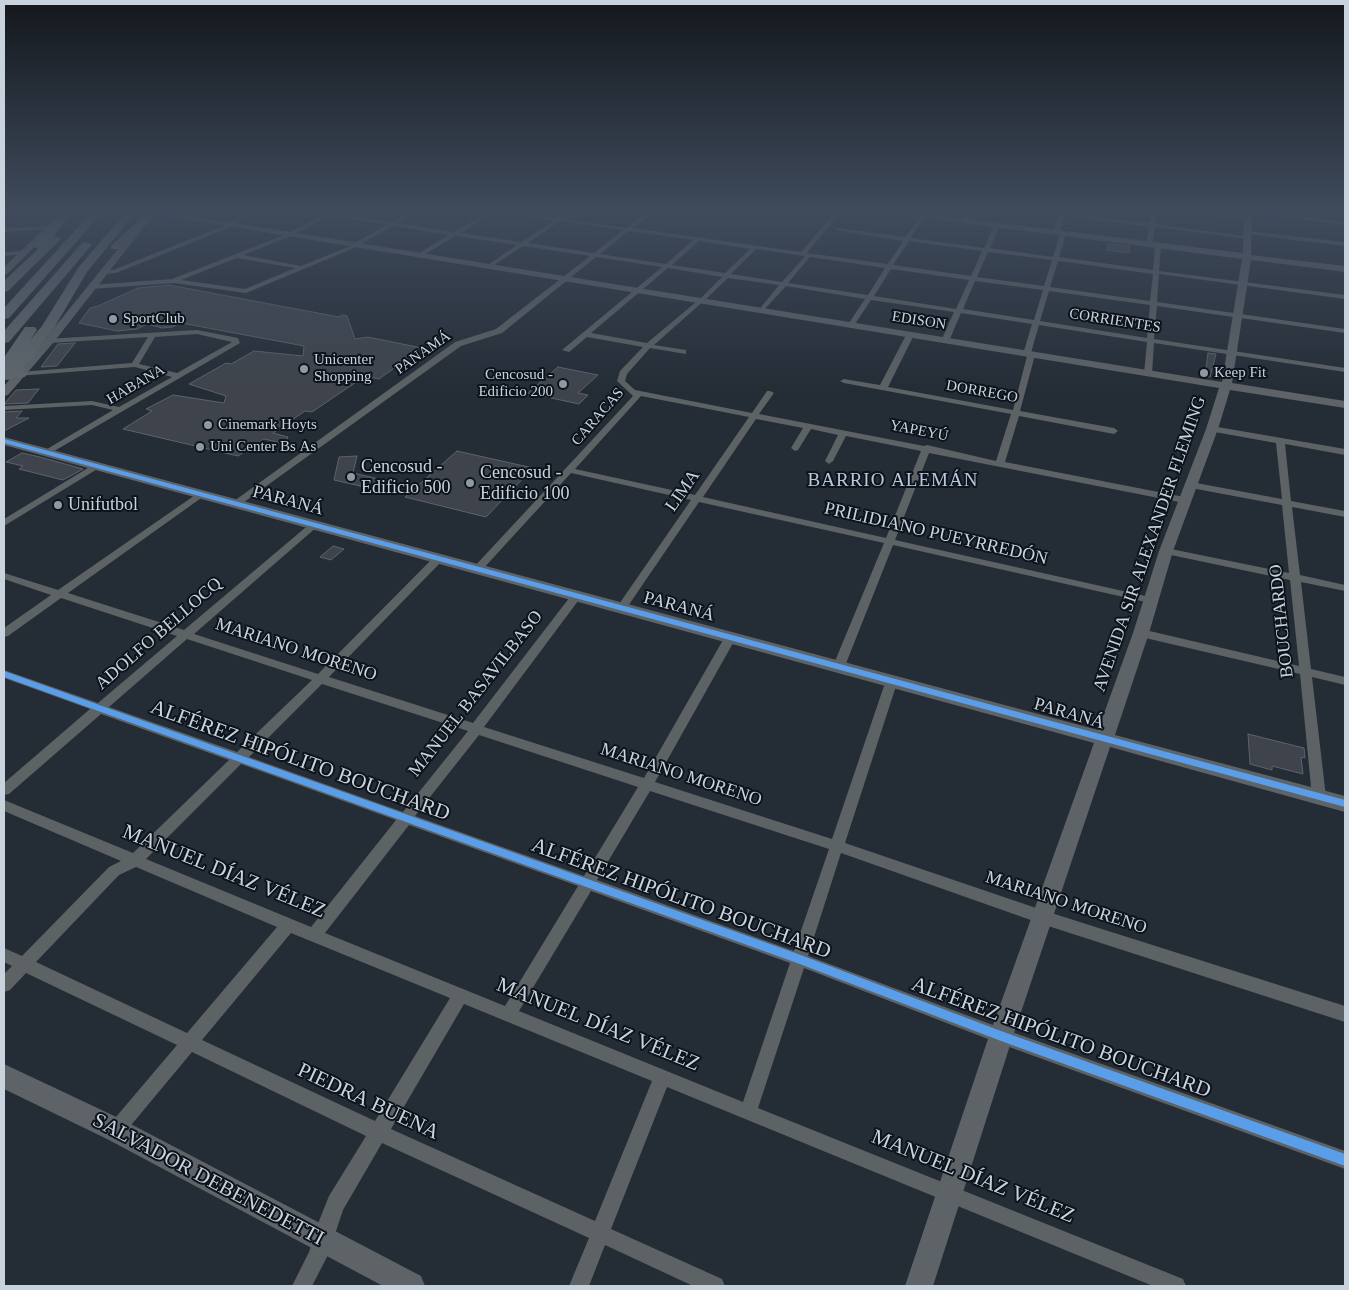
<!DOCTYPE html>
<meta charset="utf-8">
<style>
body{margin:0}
#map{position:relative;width:1349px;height:1290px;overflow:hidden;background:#242c35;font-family:Georgia,serif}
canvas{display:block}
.frame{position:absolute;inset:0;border:5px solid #c9d3de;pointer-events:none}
</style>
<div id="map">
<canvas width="1349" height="1290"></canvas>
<div class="frame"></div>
</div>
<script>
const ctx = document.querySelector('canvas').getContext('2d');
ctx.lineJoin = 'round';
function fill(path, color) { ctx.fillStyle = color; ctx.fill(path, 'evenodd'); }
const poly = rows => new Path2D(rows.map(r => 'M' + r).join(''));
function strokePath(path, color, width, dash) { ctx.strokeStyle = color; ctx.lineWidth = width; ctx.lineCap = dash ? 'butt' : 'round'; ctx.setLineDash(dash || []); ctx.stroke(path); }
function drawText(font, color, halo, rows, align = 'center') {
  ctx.font = font + ' Georgia,serif'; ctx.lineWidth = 4; ctx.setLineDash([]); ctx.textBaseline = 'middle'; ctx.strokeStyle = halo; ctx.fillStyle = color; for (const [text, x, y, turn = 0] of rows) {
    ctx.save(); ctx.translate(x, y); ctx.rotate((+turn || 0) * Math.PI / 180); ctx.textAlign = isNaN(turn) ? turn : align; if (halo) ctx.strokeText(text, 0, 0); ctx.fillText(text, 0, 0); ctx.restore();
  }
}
const building = poly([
 [1108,244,1130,246,1129,253,1107,250,1108,244],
 [169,285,339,317,342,315,347,316,355,339,368,337,422,348,379,379,365,376,312,412,305,411,273,433,288,437,286,444,264,439,238,456,123,429,152,411,146,409,173,395,224,403,226,396,189,384,226,363,231,364,254,351,303,356,304,346,181,323,172,327,162,328,147,324,137,329,117,331,79,323,90,308,98,306,138,288,169,285],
 [75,343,57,366,41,367,58,344,75,343],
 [1208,353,1216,354,1210,377,1205,376,1208,353],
 [558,367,598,375,578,393,588,395,579,404,528,393,558,367],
 [39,389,28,403,4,404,16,390,39,389],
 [22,411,16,418,29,418,4,431,4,412,22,411],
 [457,451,533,468,486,517,405,497,457,451],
 [22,453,40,457,83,469,63,480,19,469,23,466,6,462,22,453],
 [357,456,353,473,392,482,382,491,334,480,339,457,357,456],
 [333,546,344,549,331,560,320,557,333,546],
 [1248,734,1304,748,1305,758,1301,757,1303,774,1272,766,1272,770,1250,764,1248,734]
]);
fill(building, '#3f444c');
strokePath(building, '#5e626b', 1);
fill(poly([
 [248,213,255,213,233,224,231,227,116,273,103,274,100,272,103,270,113,270,226,225,228,222,248,213],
 [315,213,332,213,391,222,408,213,415,213,398,223,454,232,486,213,493,213,461,233,521,242,554,221,509,213,558,218,565,213,572,213,564,219,627,228,646,213,652,213,633,228,801,252,834,213,840,213,807,253,888,264,903,241,834,230,837,228,905,237,922,214,925,216,911,238,984,248,994,225,997,223,1000,225,990,248,1053,257,1060,234,1063,232,1066,234,1059,257,1153,270,1155,246,1158,244,1161,246,1159,271,1345,295,1345,299,1159,274,1157,302,1345,329,1345,333,1157,306,1154,339,1345,368,1345,372,1154,343,1152,374,1148,376,1144,374,1147,342,1039,325,1031,353,1035,355,1020,411,1114,428,1118,431,1114,434,1019,416,1005,462,1184,497,1189,500,1184,503,929,453,895,540,1150,597,1155,600,1150,603,893,545,845,666,839,670,833,666,884,543,699,502,626,609,622,610,617,607,691,500,571,473,482,570,478,571,473,568,633,396,617,381,620,371,643,347,587,337,569,352,562,350,662,267,596,257,502,333,461,346,240,505,234,505,234,501,455,342,496,329,590,256,523,246,488,269,486,268,486,266,517,245,456,236,418,258,416,257,416,255,449,235,393,226,352,249,246,293,174,283,91,289,88,287,91,285,172,279,287,234,323,215,315,213],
 [330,216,386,225,348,247,301,266,243,255,291,236,330,216],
 [560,221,623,230,594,253,528,243,560,221],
 [629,231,693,240,666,264,600,254,629,231],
 [699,241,750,249,725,273,672,265,699,241],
 [909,241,982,251,971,276,893,265,909,241],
 [756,249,805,256,782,282,731,274,756,249],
 [988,252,1052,260,1044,286,977,277,988,252],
 [810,257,885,268,868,295,788,283,810,257],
 [237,258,295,268,245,289,181,280,237,258],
 [1058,261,1153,274,1150,301,1050,287,1058,261],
 [668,268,722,277,702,297,647,343,591,333,668,268],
 [891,269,969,280,956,309,874,296,891,269],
 [728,278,779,285,758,311,761,313,786,286,865,299,847,326,851,328,853,327,871,300,954,312,941,341,945,343,949,341,961,313,1032,324,1023,354,1027,356,1013,410,888,387,914,335,910,333,906,335,880,385,844,379,840,381,844,383,1011,414,996,461,927,445,924,446,759,414,774,393,770,391,767,391,752,413,635,390,625,381,627,374,650,348,686,354,686,350,654,345,706,299,728,278],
 [975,281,1043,290,1034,320,963,309,975,281],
 [1049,291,1150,305,1147,338,1040,321,1049,291],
 [641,396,749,417,695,495,575,469,641,396],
 [756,419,803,428,791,448,795,451,798,450,811,429,838,435,825,461,829,464,833,461,846,436,921,451,886,538,703,497,756,419],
 [967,213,973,213,966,223,963,221,967,213],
 [1046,213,1065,213,1149,223,1151,213,1157,213,1155,224,1251,237,1248,239,1155,227,1152,244,1149,246,1146,244,1149,227,1064,216,1059,233,1056,235,1053,233,1058,216,1046,213],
 [1191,213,1208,213,1251,219,1248,221,1191,213],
 [1248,213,1265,213,1345,221,1345,225,1248,213],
 [52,226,50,229,4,232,4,228,52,226],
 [1248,231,1345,242,1345,246,1246,234,1248,231],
 [24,251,26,252,26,254,4,256,4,252,24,251],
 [197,330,238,338,240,343,49,454,43,454,42,452,113,410,92,405,4,410,4,406,92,401,119,407,172,377,135,367,17,376,17,372,20,372,132,363,148,337,49,343,46,343,46,339,197,330],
 [197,334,232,342,177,373,139,364,155,337,197,334],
 [1212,426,1345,449,1345,455,1285,444,1291,501,1345,511,1345,517,1292,507,1300,575,1345,585,1345,591,1301,582,1311,669,1345,677,1345,685,1312,677,1326,797,1324,801,1319,802,1314,801,1312,797,1300,674,1141,637,1135,633,1141,629,1299,666,1290,580,1166,554,1161,551,1166,548,1289,573,1282,505,1191,488,1186,485,1191,482,1282,499,1276,443,1209,431,1209,427,1212,426],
 [96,463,100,466,99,468,4,526,4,519,96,463],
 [201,491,204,492,204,496,68,593,184,630,312,522,318,522,320,524,318,526,194,634,318,674,435,556,443,556,444,558,443,560,329,677,473,723,573,593,581,593,582,595,581,597,484,727,644,778,727,633,735,633,737,636,655,782,832,839,886,680,892,676,896,677,898,680,845,843,1042,910,1345,1006,1345,1022,1042,924,841,853,808,956,1001,1028,1345,1151,1345,1169,1001,1044,804,968,758,1108,1183,1279,1186,1286,1153,1286,667,1087,611,1229,722,1279,725,1286,693,1286,605,1245,589,1286,569,1286,589,1238,382,1143,343,1210,328,1255,312,1286,292,1286,309,1252,319,1221,329,1196,366,1136,192,1052,122,1136,116,1139,110,1136,107,1130,110,1124,177,1045,26,973,10,990,4,992,4,974,12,966,4,962,4,948,22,956,109,867,121,861,4,811,4,800,133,853,229,760,101,714,9,794,4,795,4,783,90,709,4,678,4,670,98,703,177,636,61,598,8,636,4,637,4,628,51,595,4,579,4,573,58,590,201,491],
 [187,639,312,680,237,752,109,707,187,639],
 [322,684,468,731,403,812,249,757,322,684],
 [479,735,638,787,584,876,415,816,479,735],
 [241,764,396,820,311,927,146,859,241,764],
 [650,791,829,849,794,951,597,880,650,791],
 [409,825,578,886,505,1006,325,933,409,825],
 [136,867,277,927,187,1033,36,962,119,875,136,867],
 [591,891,790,963,743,1102,519,1011,591,891],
 [291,933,450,998,375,1121,202,1040,291,933],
 [464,1004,652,1081,595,1221,391,1129,464,1004]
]), '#5d6264');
fill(poly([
 [61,213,69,213,7,274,4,275,4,267,61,213],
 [147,213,173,213,1222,382,1242,259,901,215,897,213,919,213,1243,253,1244,213,1252,213,1251,255,1345,266,1345,272,1251,260,1232,383,1345,401,1345,408,1230,390,1218,429,1173,551,1149,633,1115,735,1345,796,1345,812,1110,747,1013,1036,933,1286,905,1286,989,1036,1094,743,4,445,4,437,1098,730,1133,633,1159,551,1206,429,1219,388,159,215,155,213,53,343,8,395,4,396,4,386,45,339,147,213],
 [4,1064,125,1121,421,1276,425,1286,383,1286,107,1139,4,1089,4,1064]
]), '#5e6367');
fill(poly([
 [62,213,72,213,54,236,59,237,61,239,59,241,8,291,4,292,4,281,38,249,34,246,62,213],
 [91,213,102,213,9,318,4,319,4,308,91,213],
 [125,213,135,213,87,272,54,328,33,354,28,355,22,352,19,356,19,364,27,374,25,377,15,377,5,364,5,356,25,327,35,327,37,330,30,340,42,326,78,268,125,213],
 [146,216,151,219,150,221,120,249,112,249,110,247,112,245,142,217,146,216],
 [86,242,90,243,92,245,90,247,9,342,4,343,4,331,82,243,86,242]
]), '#61686d');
strokePath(poly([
 [7,372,28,351]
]), '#61686d', 16);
fill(poly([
 [4,439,1345,800,1345,807,4,443,4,439],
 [4,671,798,954,1001,1031,1345,1154,1345,1166,1001,1041,797,963,4,677,4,671]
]), '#5a9eea');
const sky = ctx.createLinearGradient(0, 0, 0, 393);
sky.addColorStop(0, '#14181d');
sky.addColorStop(0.54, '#3f4b5c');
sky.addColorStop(1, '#3f4b5c00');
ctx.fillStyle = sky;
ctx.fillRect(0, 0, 1349, 393);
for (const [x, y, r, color] of [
 [113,319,5,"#8f99a3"],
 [304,369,5,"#8f99a3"],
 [1204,373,5,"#8f99a3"],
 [563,384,5,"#8f99a3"],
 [208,425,5,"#8f99a3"],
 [200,447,5,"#8f99a3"],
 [351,477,5,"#8f99a3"],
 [470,483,5,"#8f99a3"],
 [58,505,5,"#8f99a3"]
]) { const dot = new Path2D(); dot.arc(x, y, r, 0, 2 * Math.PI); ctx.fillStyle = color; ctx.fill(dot); strokePath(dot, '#0d131b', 2); }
drawText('15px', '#c9d3de', '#0d131b', [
 ["SportClub",123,319],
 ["Unicenter",314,360],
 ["Shopping",314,377],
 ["Keep Fit",1214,373],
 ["Cencosud -",553,375,"right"],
 ["Edificio 200",553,392,"right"],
 ["Cinemark Hoyts",218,425],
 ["Uni Center Bs As",210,447]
], 'left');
drawText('15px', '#c9d3de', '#0d131b', [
 ["EDISON",919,321,9],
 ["CORRIENTES",1115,321,9],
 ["PANAMÁ",423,353,-35],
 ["HABANA",136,385,-30],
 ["DORREGO",982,392,10],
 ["CARACAS",598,417,-49],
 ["YAPEYÚ",919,431,11]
]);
drawText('18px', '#c9d3de', '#0d131b', [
 ["Cencosud -",361,467],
 ["Edificio 500",361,488],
 ["Cencosud -",480,473],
 ["Edificio 100",480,494],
 ["Unifutbol",68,505]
], 'left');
drawText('18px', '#c9d3de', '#0d131b', [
 ["LIMA",683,491,-55],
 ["PARANÁ",288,501,15],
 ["PRILIDIANO PUEYRREDÓN",936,534,13],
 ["AVENIDA SIR ALEXANDER FLEMING",1150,544,-71],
 ["PARANÁ",679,607,15],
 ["BOUCHARDO",1282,621,-96],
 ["ADOLFO BELLOCQ",159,634,-41],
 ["MARIANO MORENO",296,650,18],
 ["MANUEL BASAVILBASO",476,694,-52],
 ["PARANÁ",1069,714,16],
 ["MARIANO MORENO",681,775,18],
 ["MARIANO MORENO",1066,903,18]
]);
ctx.letterSpacing = '1px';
drawText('19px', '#b5c8de', '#0d131b', [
 ["BARRIO ALEMÁN",893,481]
]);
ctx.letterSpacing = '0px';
drawText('21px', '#c9d3de', '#0d131b', [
 ["ALFÉREZ HIPÓLITO BOUCHARD",300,761,20],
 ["MANUEL DÍAZ VÉLEZ",224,872,22],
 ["ALFÉREZ HIPÓLITO BOUCHARD",681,899,20],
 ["MANUEL DÍAZ VÉLEZ",598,1025,22],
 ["ALFÉREZ HIPÓLITO BOUCHARD",1061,1038,20],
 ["PIEDRA BUENA",368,1102,25],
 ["MANUEL DÍAZ VÉLEZ",973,1177,22],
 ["SALVADOR DEBENEDETTI",208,1180,28]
]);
</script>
